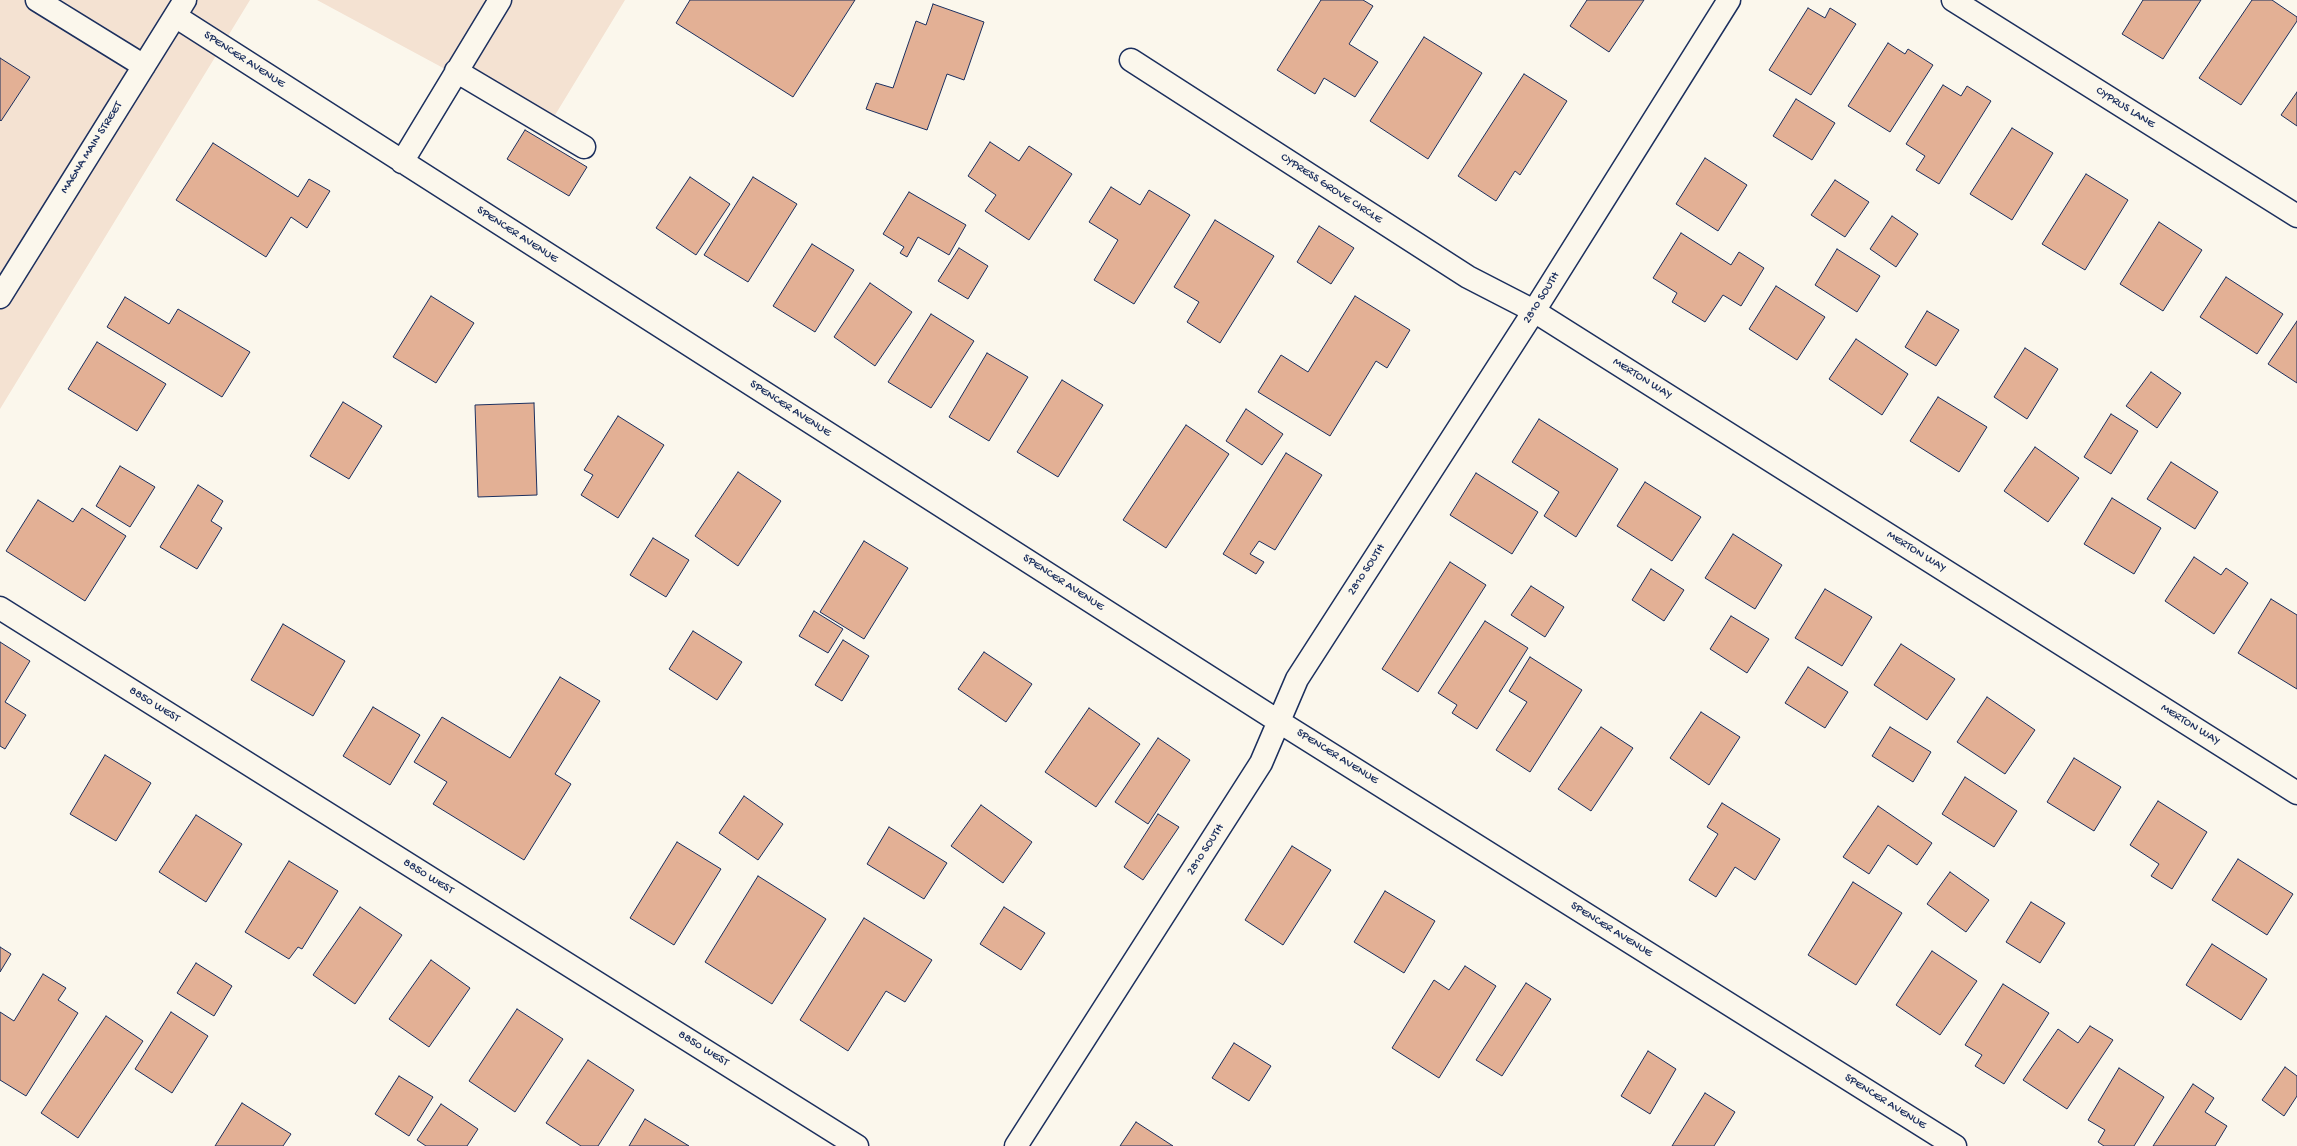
<!DOCTYPE html>
<style>
body{margin:0}
canvas{display:block;background:#fbf7ec}
</style>
<canvas width="2297" height="1146"></canvas>
<script>
const ctx = document.querySelector('canvas').getContext('2d');
ctx.lineJoin = 'round';
function fill(path, color) { ctx.fillStyle = color; ctx.fill(path, 'evenodd'); }
const poly = rows => new Path2D(rows.map(r => 'M' + r).join(''));
function strokePath(path, color, width, dash) { ctx.strokeStyle = color; ctx.lineWidth = width; ctx.lineCap = dash ? 'butt' : 'round'; ctx.setLineDash(dash || []); ctx.stroke(path); }
function drawText(font, color, halo, rows, align = 'center') {
  ctx.font = font + ' "Gochi Hand",sans-serif'; ctx.lineWidth = 3; ctx.setLineDash([]); ctx.textBaseline = 'middle'; ctx.strokeStyle = halo; ctx.fillStyle = color; for (const [text, x, y, turn = 0] of rows) {
    ctx.save(); ctx.translate(x, y); ctx.rotate((+turn || 0) * Math.PI / 180); ctx.textAlign = isNaN(turn) ? turn : align; if (halo) ctx.strokeText(text, 0, 0); ctx.fillText(text, 0, 0); ctx.restore();
  }
}
fill(poly([
 [0,0,250,0,0,409],
 [317,0,625,0,549,125]
]), '#f4e2d2');
const building = poly([
 [690,0,855,0,793,97,676,23,690,0],
 [1321,0,1363,0,1373,6,1349,44,1378,62,1355,97,1324,78,1315,94,1277,70,1321,0],
 [1587,0,1644,0,1609,52,1570,26,1587,0],
 [2143,0,2201,0,2163,59,2122,34,2143,0],
 [2252,0,2272,0,2297,17,2297,21,2241,105,2199,78,2252,0],
 [933,4,984,22,964,80,947,74,927,130,866,109,876,83,893,88,916,21,926,25,933,4],
 [1808,8,1825,18,1830,8,1856,24,1811,95,1769,70,1808,8],
 [1424,37,1482,73,1428,159,1370,121,1424,37],
 [1888,43,1905,54,1908,49,1933,65,1890,132,1848,106,1888,43],
 [0,58,30,77,1,121,0,120,0,58],
 [1524,74,1567,101,1520,175,1515,171,1496,201,1458,176,1524,74],
 [1943,85,1961,96,1967,86,1991,101,1939,184,1916,170,1925,156,1906,144,1943,85],
 [2297,92,2297,126,2281,115,2297,92],
 [1796,99,1835,123,1812,160,1773,136,1796,99],
 [2012,128,2053,153,2012,220,1970,194,2012,128],
 [525,130,587,167,569,196,507,159,525,130],
 [990,142,1019,161,1029,146,1072,174,1029,240,985,211,996,195,968,176,990,142],
 [213,143,298,197,309,179,330,191,307,228,291,217,266,257,176,200,213,143],
 [1705,158,1747,185,1718,231,1676,204,1705,158],
 [2086,174,2128,200,2085,270,2042,244,2086,174],
 [690,177,730,204,696,255,656,228,690,177],
 [753,177,797,204,748,282,704,255,753,177],
 [1835,180,1869,202,1845,237,1811,215,1835,180],
 [1111,187,1140,205,1149,190,1190,215,1134,304,1094,280,1118,240,1089,222,1111,187],
 [909,192,966,225,949,255,918,237,907,257,900,253,904,247,883,234,909,192],
 [1892,216,1918,234,1896,267,1870,249,1892,216],
 [1215,220,1274,256,1220,343,1187,322,1199,302,1174,287,1215,220],
 [2159,222,2202,250,2163,311,2120,284,2159,222],
 [1319,226,1354,248,1331,284,1297,262,1319,226],
 [1681,233,1731,265,1739,252,1764,268,1741,306,1723,295,1705,322,1672,302,1677,293,1653,278,1681,233],
 [812,244,854,270,815,332,773,306,812,244],
 [959,248,988,266,968,299,938,281,959,248],
 [1837,249,1880,276,1857,312,1815,285,1837,249],
 [2226,277,2283,314,2257,354,2200,317,2226,277],
 [870,283,912,312,875,366,834,337,870,283],
 [1776,286,1825,317,1797,360,1749,329,1776,286],
 [431,296,474,323,436,383,393,357,431,296],
 [1355,296,1410,330,1387,368,1376,361,1330,436,1258,392,1281,355,1308,372,1355,296],
 [125,297,169,324,178,309,250,352,222,397,107,327,125,297],
 [1927,311,1959,330,1936,366,1905,347,1927,311],
 [931,314,974,341,931,408,888,382,931,314],
 [2297,321,2297,383,2268,364,2297,321],
 [1856,339,1908,374,1882,415,1829,379,1856,339],
 [97,342,166,384,137,431,68,389,97,342],
 [2025,348,2058,369,2027,419,1994,397,2025,348],
 [987,353,1028,377,989,441,949,417,987,353],
 [2151,372,2181,393,2157,428,2126,406,2151,372],
 [1062,380,1103,405,1058,477,1017,452,1062,380],
 [1938,397,1987,427,1959,472,1910,441,1938,397],
 [343,402,382,426,349,479,310,456,343,402],
 [534,403,537,495,478,497,475,405,534,403],
 [1246,409,1283,434,1262,465,1226,441,1246,409],
 [2111,414,2138,431,2111,474,2084,457,2111,414],
 [618,416,664,445,618,518,581,495,593,475,584,470,618,416],
 [1539,419,1618,469,1576,537,1544,516,1559,492,1512,462,1539,419],
 [1186,425,1229,454,1166,548,1123,520,1186,425],
 [2035,447,2079,478,2048,522,2004,491,2035,447],
 [1286,453,1322,475,1275,550,1259,541,1250,554,1264,562,1256,574,1223,554,1286,453],
 [2171,462,2218,492,2195,529,2147,499,2171,462],
 [120,466,155,487,130,527,96,506,120,466],
 [738,472,781,501,738,566,695,536,738,472],
 [1476,473,1538,512,1512,554,1450,515,1476,473],
 [1645,482,1701,517,1672,561,1617,526,1645,482],
 [198,485,223,501,211,521,222,528,197,569,160,547,198,485],
 [2112,498,2161,528,2134,574,2084,544,2112,498],
 [38,500,73,522,82,508,126,536,85,601,6,551,38,500],
 [1733,534,1782,565,1755,609,1705,578,1733,534],
 [653,538,689,560,666,597,630,575,653,538],
 [864,541,908,568,864,639,820,612,864,541],
 [2194,557,2221,575,2226,568,2248,583,2214,634,2165,601,2194,557],
 [1450,562,1486,585,1418,692,1382,669,1450,562],
 [1651,569,1684,590,1664,621,1632,600,1651,569],
 [1531,586,1564,607,1545,637,1511,615,1531,586],
 [1825,589,1872,617,1842,666,1795,638,1825,589],
 [2271,599,2297,615,2297,689,2238,653,2271,599],
 [814,611,843,629,828,653,799,636,814,611],
 [1731,616,1769,639,1747,673,1710,649,1731,616],
 [1485,621,1528,648,1477,729,1452,713,1457,705,1438,693,1485,621],
 [283,624,345,661,313,716,251,680,283,624],
 [693,631,742,662,717,700,669,669,693,631],
 [843,640,869,656,842,701,815,685,843,640],
 [0,642,30,661,5,702,26,715,5,749,0,746,0,642],
 [1901,644,1955,679,1927,720,1874,685,1901,644],
 [984,652,1032,684,1006,722,958,689,984,652],
 [1530,657,1582,690,1530,772,1496,750,1527,702,1509,691,1530,657],
 [1808,667,1848,692,1825,728,1785,703,1808,667],
 [560,677,600,701,555,774,571,784,524,860,433,804,447,782,414,762,442,717,510,758,560,677],
 [1987,697,2035,730,2005,774,1957,742,1987,697],
 [373,707,420,735,390,785,343,756,373,707],
 [1089,708,1140,744,1096,807,1045,772,1089,708],
 [1701,712,1740,737,1709,785,1670,758,1701,712],
 [1601,727,1633,748,1591,811,1558,789,1601,727],
 [1890,727,1931,752,1913,782,1872,756,1890,727],
 [1158,738,1190,760,1148,824,1115,802,1158,738],
 [105,755,151,783,116,841,70,814,105,755],
 [2074,758,2121,787,2094,831,2047,802,2074,758],
 [1965,777,2017,811,1994,847,1942,814,1965,777],
 [744,796,783,824,758,860,719,833,744,796],
 [2158,801,2207,832,2172,889,2151,876,2159,864,2130,845,2158,801],
 [1722,803,1780,839,1755,880,1735,867,1716,897,1689,880,1718,834,1707,827,1722,803],
 [981,805,1032,842,1003,883,951,846,981,805],
 [1878,806,1932,843,1917,865,1888,845,1869,874,1843,857,1878,806],
 [1158,814,1179,827,1143,880,1124,867,1158,814],
 [196,815,242,844,206,902,159,872,196,815],
 [889,827,947,863,924,899,867,864,889,827],
 [677,842,721,869,674,945,630,918,677,842],
 [1292,846,1331,870,1283,945,1245,920,1292,846],
 [2238,859,2293,894,2267,935,2212,900,2238,859],
 [289,861,338,891,302,949,298,947,289,959,245,932,289,861],
 [1950,872,1989,900,1966,932,1927,904,1950,872],
 [758,876,826,919,772,1004,705,962,758,876],
 [1853,882,1902,913,1856,985,1808,955,1853,882],
 [1385,891,1435,921,1404,973,1354,942,1385,891],
 [2031,902,2065,923,2040,963,2006,942,2031,902],
 [360,907,402,935,355,1004,313,975,360,907],
 [1004,907,1045,933,1021,970,980,944,1004,907],
 [864,918,932,960,905,1002,886,991,848,1051,800,1020,864,918],
 [2212,944,2267,979,2241,1020,2186,985,2212,944],
 [0,947,11,954,0,972,0,947],
 [1932,951,1977,981,1940,1035,1896,1005,1932,951],
 [431,960,470,988,429,1047,389,1019,431,960],
 [196,963,232,986,214,1016,177,993,196,963],
 [1465,966,1496,986,1439,1078,1392,1048,1434,980,1449,990,1465,966],
 [43,974,66,988,58,1000,78,1013,26,1096,0,1080,0,1012,14,1021,43,974],
 [1526,983,1551,999,1502,1076,1476,1060,1526,983],
 [2003,984,2049,1013,2004,1084,1975,1066,1982,1055,1965,1045,2003,984],
 [517,1009,563,1039,515,1112,469,1081,517,1009],
 [171,1012,208,1036,172,1093,135,1069,171,1012],
 [106,1016,143,1041,78,1138,41,1113,106,1016],
 [2090,1026,2113,1040,2067,1109,2023,1080,2058,1029,2078,1043,2090,1026],
 [1234,1043,1271,1066,1249,1101,1212,1078,1234,1043],
 [1648,1051,1676,1069,1650,1114,1621,1096,1648,1051],
 [588,1060,634,1090,598,1146,581,1146,546,1123,588,1060],
 [2285,1067,2297,1076,2297,1096,2284,1116,2262,1100,2285,1067],
 [2119,1068,2164,1097,2134,1146,2104,1146,2098,1142,2105,1130,2088,1120,2119,1068],
 [399,1076,433,1097,409,1136,375,1114,399,1076],
 [2193,1084,2214,1098,2205,1112,2227,1126,2215,1146,2153,1146,2193,1084],
 [1705,1093,1735,1112,1714,1146,1672,1146,1705,1093],
 [242,1103,291,1134,283,1146,215,1146,242,1103],
 [441,1104,478,1129,467,1146,426,1146,417,1140,441,1104],
 [645,1119,689,1146,629,1146,645,1119],
 [1136,1122,1173,1146,1120,1146,1136,1122]
]);
fill(building, '#e3b095');
strokePath(building, '#1b2f5e', 1);
const minor = poly([
 [37,0,144,66],
 [1953,0,2297,216],
 [175,16,1278,721,1955,1146],
 [1131,60,1468,277,1534,311,2297,793],
 [456,71,584,147],
 [402,162,500,0],
 [0,297,185,0],
 [0,608,857,1146],
 [1016,1146,1261,763,1297,679,1534,311,1729,0]
]);
strokePath(minor, '#1b2f5e', 25);
strokePath(minor, '#fbf7ec', 22);
drawText('12px', '#1b2f5e', '#fbf7ec', [
 ["SPENCER AVENUE",244,60,33],
 ["CYPRUS LANE",2125,108,32],
 ["MAGNA MAIN STREET",92,148,-58],
 ["CYPRESS GROVE CIRCLE",1331,189,33],
 ["SPENCER AVENUE",517,235,33],
 ["2810 SOUTH",1542,298,-58],
 ["MERTON WAY",1642,379,32],
 ["SPENCER AVENUE",790,409,33],
 ["MERTON WAY",1916,552,32],
 ["2810 SOUTH",1367,570,-57],
 ["SPENCER AVENUE",1063,583,33],
 ["8850 WEST",154,705,32],
 ["MERTON WAY",2190,725,32],
 ["SPENCER AVENUE",1337,757,32],
 ["2810 SOUTH",1206,850,-57],
 ["8850 WEST",428,877,32],
 ["SPENCER AVENUE",1611,930,32],
 ["8850 WEST",703,1049,32],
 ["SPENCER AVENUE",1885,1102,32]
]);
</script>
